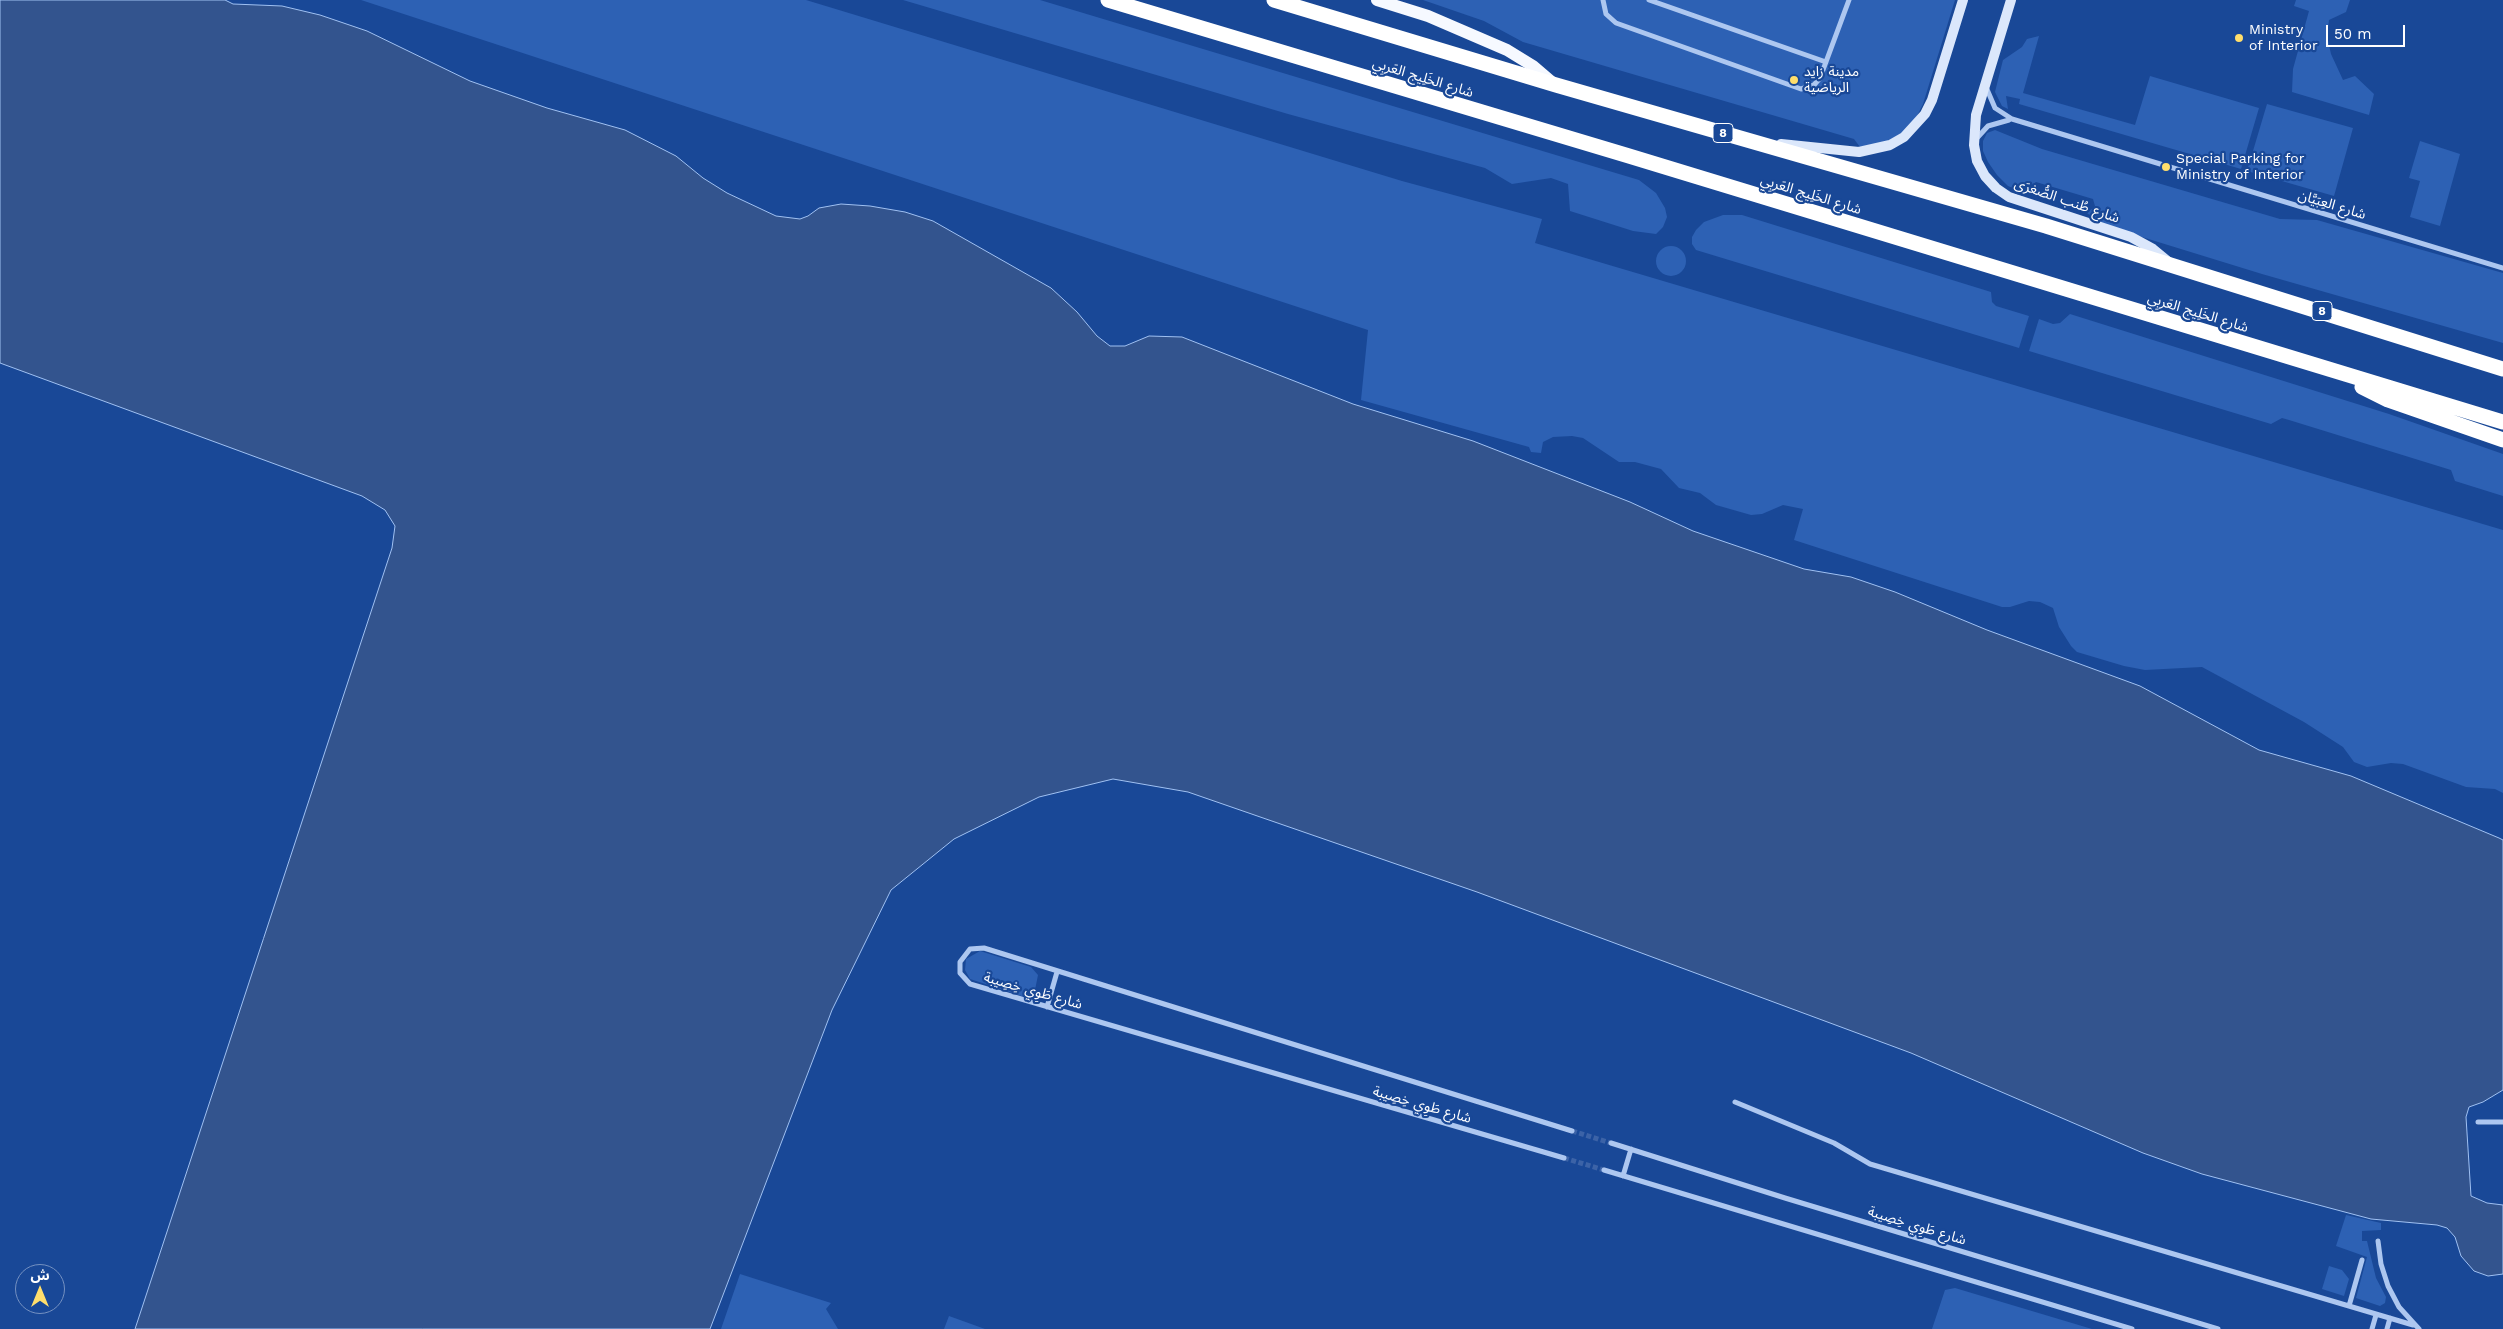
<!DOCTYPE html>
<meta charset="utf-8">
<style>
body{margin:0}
#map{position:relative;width:2503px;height:1329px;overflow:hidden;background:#194897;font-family:"Work Sans","Noto Sans Arabic",sans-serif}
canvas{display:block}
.north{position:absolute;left:15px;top:1264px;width:50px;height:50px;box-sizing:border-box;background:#194897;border:1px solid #7591c1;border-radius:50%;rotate:0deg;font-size:14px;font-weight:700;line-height:20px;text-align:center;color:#fff}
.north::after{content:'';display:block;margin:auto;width:18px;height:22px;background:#ffde6c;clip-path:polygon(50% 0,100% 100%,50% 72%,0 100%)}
.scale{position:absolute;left:2326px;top:25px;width:79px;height:22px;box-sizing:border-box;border:2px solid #fff;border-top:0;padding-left:6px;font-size:15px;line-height:18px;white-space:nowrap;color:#fff;-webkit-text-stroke:4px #194897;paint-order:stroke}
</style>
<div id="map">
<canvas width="2503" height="1329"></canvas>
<div class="north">ش</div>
<div class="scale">50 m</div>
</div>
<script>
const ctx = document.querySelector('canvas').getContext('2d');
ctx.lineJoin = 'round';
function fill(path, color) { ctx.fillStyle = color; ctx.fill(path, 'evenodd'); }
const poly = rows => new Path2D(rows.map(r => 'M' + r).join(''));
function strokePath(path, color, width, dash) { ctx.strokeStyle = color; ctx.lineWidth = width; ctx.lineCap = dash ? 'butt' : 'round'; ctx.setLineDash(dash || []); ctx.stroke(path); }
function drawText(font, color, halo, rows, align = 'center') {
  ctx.font = font + ' "Work Sans","Noto Sans Arabic",sans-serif'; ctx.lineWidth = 4.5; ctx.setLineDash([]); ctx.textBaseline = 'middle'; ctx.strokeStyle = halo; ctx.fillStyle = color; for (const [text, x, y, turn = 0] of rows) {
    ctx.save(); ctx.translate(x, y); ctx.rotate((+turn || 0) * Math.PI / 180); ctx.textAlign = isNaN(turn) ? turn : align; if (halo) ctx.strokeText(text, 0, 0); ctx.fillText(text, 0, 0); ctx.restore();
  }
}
fill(poly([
 [361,0,806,0,1402,181,1542,219,1535,243,2503,530,2503,793,2495,789,2466,787,2403,764,2391,763,2367,767,2354,762,2343,747,2304,722,2202,667,2145,670,2124,666,2077,652,2071,646,2059,627,2053,608,2040,602,2029,601,2010,607,2002,607,1794,540,1803,509,1783,505,1762,514,1751,515,1716,505,1700,493,1679,488,1661,469,1635,462,1619,462,1583,438,1572,436,1553,437,1543,442,1541,453,1531,452,1529,447,1361,400,1368,330],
 [903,0,1040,0,1639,180,1656,193,1665,208,1667,217,1663,227,1656,234,1633,231,1570,211,1568,184,1551,178,1512,184,1485,168,1288,114],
 [1423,0,1955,0,1923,104,1915,120,1902,133,1886,142,1860,147,1854,139,1523,42,1484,21],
 [2296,0,2350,0,2346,12,2329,20,2327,36,2331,54,2343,80,2355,76,2374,94,2369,115,2292,92,2293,69,2309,11,2294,6],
 [2039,36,2023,93,2135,125,2150,76,2259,108,2241,169,2019,104,2020,99,2006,96,2008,109,2002,106,1995,92,2003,60,2022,47,2027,39],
 [2267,104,2353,128,2334,196,2247,171],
 [1995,130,2042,149,2280,219,2317,220,2503,273,2503,343,2262,274,2103,225,2087,213,2095,206,2093,199,2036,182,2030,186,2033,195,2022,192,2008,186,1997,175,1988,162,1983,151,1983,141,1987,133],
 [2420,141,2460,154,2440,226,2410,217,2420,181,2409,178],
 [1723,215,1742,215,1991,292,1992,302,1996,306,2029,316,2019,348,1696,250,1692,244,1692,237,1696,230,1704,222],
 '1656 261a15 15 0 1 1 30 0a15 15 0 1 1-30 0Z',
 [2070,314,2389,414,2503,454,2503,496,2455,481,2451,470,2289,420,2282,418,2271,424,2029,351,2039,319,2053,324,2060,323],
 [980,951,1031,967,1038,975,1035,990,1022,996,970,979,965,970,966,959],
 [2346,1215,2381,1223,2381,1230,2362,1231,2362,1241,2367,1241,2376,1278,2386,1297,2385,1303,2380,1306,2356,1298,2367,1257,2336,1246],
 [2329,1266,2342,1270,2349,1279,2344,1296,2322,1289],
 [740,1274,831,1303,826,1309,838,1329,721,1329],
 [1955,1288,2092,1329,1932,1329,1945,1290],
 [949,1316,985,1329,944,1329]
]), '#2d61b4');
const water = poly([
 [0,0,225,0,233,4,282,6,320,15,367,31,470,81,547,108,625,130,676,156,703,178,727,193,776,216,800,219,808,216,819,208,841,204,870,206,905,212,933,221,1051,288,1077,312,1097,336,1110,346,1125,346,1149,336,1182,337,1353,404,1473,441,1630,502,1693,531,1804,569,1851,577,1895,592,1987,630,2140,686,2259,750,2351,776,2499,838,2503,840,2503,1090,2483,1102,2469,1107,2466,1117,2471,1196,2487,1203,2503,1205,2503,1274,2488,1276,2474,1271,2461,1256,2455,1237,2447,1228,2437,1225,2371,1219,2202,1174,2143,1153,1911,1053,1477,892,1188,792,1113,779,1039,797,954,839,891,890,832,1010,710,1329,135,1329,392,548,395,526,385,510,362,496,0,363,0,0]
]);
fill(water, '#33548e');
strokePath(water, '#a0c1f2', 1);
strokePath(poly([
 [1572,1131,1611,1143],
 [1564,1158,1604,1170]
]), '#3c63a7', 5, [5, 2.5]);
strokePath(poly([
 [1603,0,1606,14,1616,23,1801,89,1814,85,1820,78,1849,0],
 [1649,0,1826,62],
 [1986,87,1995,108,2012,119,2503,268],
 [1977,138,1988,126,2009,120],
 [1047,1007,1057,972],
 [1735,1102,1834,1143,1870,1164,2413,1325],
 [2478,1122,2503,1122],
 [1611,1143,1785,1198,2218,1329],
 [1564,1158,970,984,960,973,960,962,970,949,984,948,1572,1131],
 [1604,1170,2132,1329],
 [1623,1176,1631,1149],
 [2378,1241,2381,1264,2388,1286,2399,1307,2419,1329],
 [2349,1306,2362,1260],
 [2372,1329,2376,1315],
 [2387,1329,2390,1318]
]), '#adc7f0', 5);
strokePath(poly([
 [2011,0,1976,115,1974,145,1977,161,1985,176,1996,188,2009,197,2131,237,2153,249,2170,263],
 [1781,144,1859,152,1890,145,1904,137,1925,114,1932,100,1963,0]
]), '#dbe7fb', 10);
strokePath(poly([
 [1377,0,1428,16,1507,50,1533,66,1554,84]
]), '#f6f9ff', 12);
strokePath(poly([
 [1108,0,1629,156,2503,422],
 [1274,0,1556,85,2046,226,2503,369],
 [2362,387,2388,400,2503,440]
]), '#fff', 15);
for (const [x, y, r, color] of [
 [2239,38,5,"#ffde6c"],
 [1794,80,5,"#ffde6c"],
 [2166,167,5,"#ffde6c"]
]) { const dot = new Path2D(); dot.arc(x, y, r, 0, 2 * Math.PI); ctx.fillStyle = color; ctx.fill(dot); strokePath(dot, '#194897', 2); }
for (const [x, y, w] of [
 [1723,133,20],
 [2322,311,20]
]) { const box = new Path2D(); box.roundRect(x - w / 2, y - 9.5, w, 19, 4); ctx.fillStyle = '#194897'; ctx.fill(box); strokePath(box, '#fff', 1); }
drawText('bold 12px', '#fff', null, [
 ["8",1723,133],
 ["8",2322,311]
]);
drawText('14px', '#fff', '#194897', [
 ["Ministry",2249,30],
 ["of Interior",2249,46],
 ["مدينة زايد",1804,72],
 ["الرياضية",1804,88],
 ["Special Parking for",2176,159],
 ["Ministry of Interior",2176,175]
], 'left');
drawText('14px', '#fff', '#194897', [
 ["شارع الخَلِيج العَربِي",1423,78,17],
 ["شارع الخَلِيج العَربِي",1811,195,17],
 ["شارع طُنب الصُّغرَى",2067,201,19],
 ["شارع العِبَيَّان",2332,205,17],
 ["شارع الخَلِيج العَربِي",2198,313,17],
 ["شارع طَوِي خِصِيبة",1033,991,16],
 ["شارع طَوِي خِصِيبة",1422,1105,16],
 ["شارع طَوِي خِصِيبة",1917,1226,17]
]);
</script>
